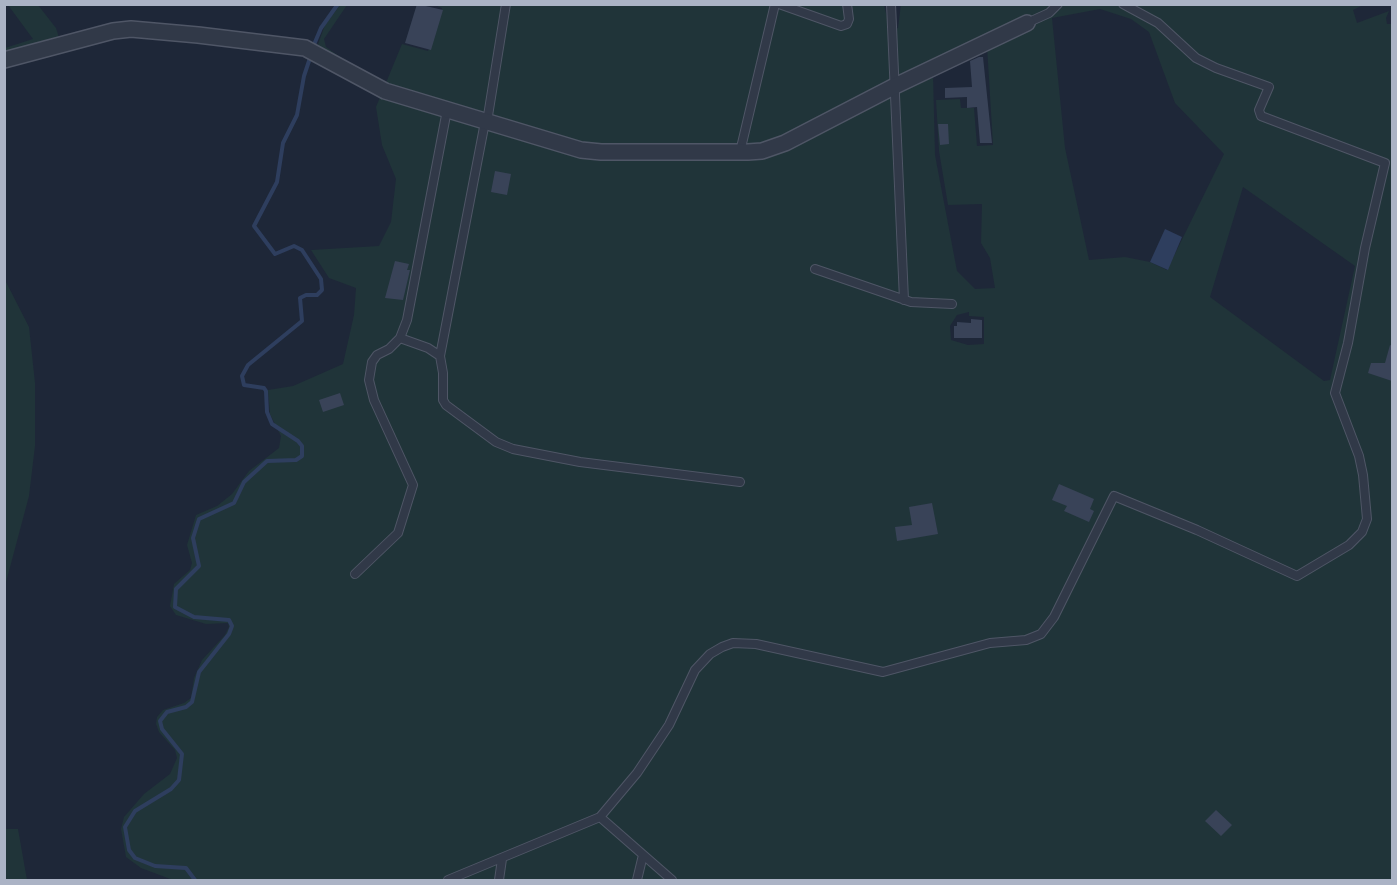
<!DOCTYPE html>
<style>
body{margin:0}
#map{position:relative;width:1397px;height:885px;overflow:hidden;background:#1e2738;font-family:"Noto Sans",sans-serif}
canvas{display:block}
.frame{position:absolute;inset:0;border:6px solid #abb3c5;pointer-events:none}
</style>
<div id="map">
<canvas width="1397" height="885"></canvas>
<div class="frame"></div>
</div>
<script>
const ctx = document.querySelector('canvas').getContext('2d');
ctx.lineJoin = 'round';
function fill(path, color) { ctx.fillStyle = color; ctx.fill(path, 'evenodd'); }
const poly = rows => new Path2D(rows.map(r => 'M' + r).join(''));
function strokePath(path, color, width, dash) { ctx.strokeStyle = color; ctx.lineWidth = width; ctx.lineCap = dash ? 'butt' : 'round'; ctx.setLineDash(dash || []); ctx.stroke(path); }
fill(poly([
 [901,4,1363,5,1353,10,1357,23,1389,11,1386,18,1387,24,1392,24,1392,880,173,880,141,868,126,857,121,829,124,817,144,794,170,774,177,758,175,750,159,732,156,724,157,717,163,710,184,703,191,698,194,678,202,660,225,635,229,627,228,623,206,624,176,615,170,606,174,584,190,570,192,563,187,545,196,515,217,506,232,494,249,471,279,448,281,436,270,414,268,390,293,386,343,364,354,315,356,288,329,278,311,250,379,246,391,222,396,179,382,145,376,107,402,44,428,51,442,8,435,5,884,5,890,29,898,28],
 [1100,9,1131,19,1149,32,1175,103,1224,154,1167,270,1150,262,1125,257,1089,260,1065,148,1052,18],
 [987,46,993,145,977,146,974,108,961,108,960,99,936,100,939,151,948,205,982,204,981,243,990,258,995,288,975,289,957,271,935,155,933,73],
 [1243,187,1355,266,1330,380,1324,381,1210,297],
 [969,312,969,316,984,317,984,344,968,345,951,340,950,326,957,315],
 [8,5,38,5,56,28,61,44,5,58,5,48,33,39],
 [340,5,347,5,324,39,326,47,350,64,317,47,325,25],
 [5,280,29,327,35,383,35,446,29,496,5,586],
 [5,829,18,829,27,880,5,880]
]), '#203439');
fill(poly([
 [1165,229,1182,237,1168,270,1150,262]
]), '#2e3e5e');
strokePath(poly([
 [313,47,321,28,338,4],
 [195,880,186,868,155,866,135,858,129,850,125,827,135,811,171,789,179,780,182,754,162,729,160,721,167,712,186,707,192,702,199,672,229,634,232,626,229,620,194,617,175,607,176,589,199,566,193,538,199,519,234,503,244,482,267,461,296,460,302,456,302,446,298,441,272,424,267,412,266,391,264,388,244,385,242,376,248,365,302,321,300,298,306,295,317,295,322,290,321,279,302,250,294,246,275,254,254,226,277,182,283,143,297,115,304,76,311,55]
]), '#2e3e5e', 4);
fill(poly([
 [417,4,443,10,431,50,405,43],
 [979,57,983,57,992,143,980,143,977,107,967,108,967,97,945,98,945,88,972,87,970,61],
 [938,124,948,124,949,144,940,145],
 [495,171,511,174,507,195,491,192],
 [395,261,409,264,407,270,410,270,403,300,385,298],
 [971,319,982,320,982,338,954,338,954,326,957,326,957,322,971,323],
 [1390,345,1392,346,1392,381,1368,373,1371,363,1385,363],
 [340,393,344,405,323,412,319,400],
 [1059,484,1094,499,1090,509,1094,511,1089,522,1064,511,1067,506,1052,500],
 [932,503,938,534,897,541,895,527,912,525,909,507],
 [1216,810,1232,825,1221,836,1205,821]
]), '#394358');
const lane = poly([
 [779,4,841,26,847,24,849,19,847,4],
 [891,4,904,300],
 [1027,23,1049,13,1058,4],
 [487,122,506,4],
 [740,152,775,4],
 [815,269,911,302,952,304],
 [400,338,428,348,440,356,443,373,443,400,446,405,496,442,513,449,580,462,740,482],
 [440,356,485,122],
 [355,574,398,533,413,485,374,400,369,380,372,362,377,355,389,349,400,338,407,320,447,110],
 [600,817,672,880],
 [448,880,600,817,637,773,669,725,695,670,710,654,722,647,733,643,756,644,883,672,990,643,1026,640,1041,634,1054,617,1114,496,1197,530,1297,576,1349,545,1362,532,1367,519,1363,475,1359,456,1335,393,1348,343,1365,248,1385,163,1261,116,1259,110,1269,87,1216,68,1196,58,1158,23,1123,4],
 [499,880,502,859],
 [637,880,643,855]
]);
const street = poly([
 [4,60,113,31,131,29,198,35,305,48,385,91,581,150,601,152,748,152,762,151,785,143,895,86,1027,23]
]);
strokePath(lane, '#4f5666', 10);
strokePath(street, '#4f5666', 18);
strokePath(lane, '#313948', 8);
strokePath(street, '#313948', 15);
</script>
